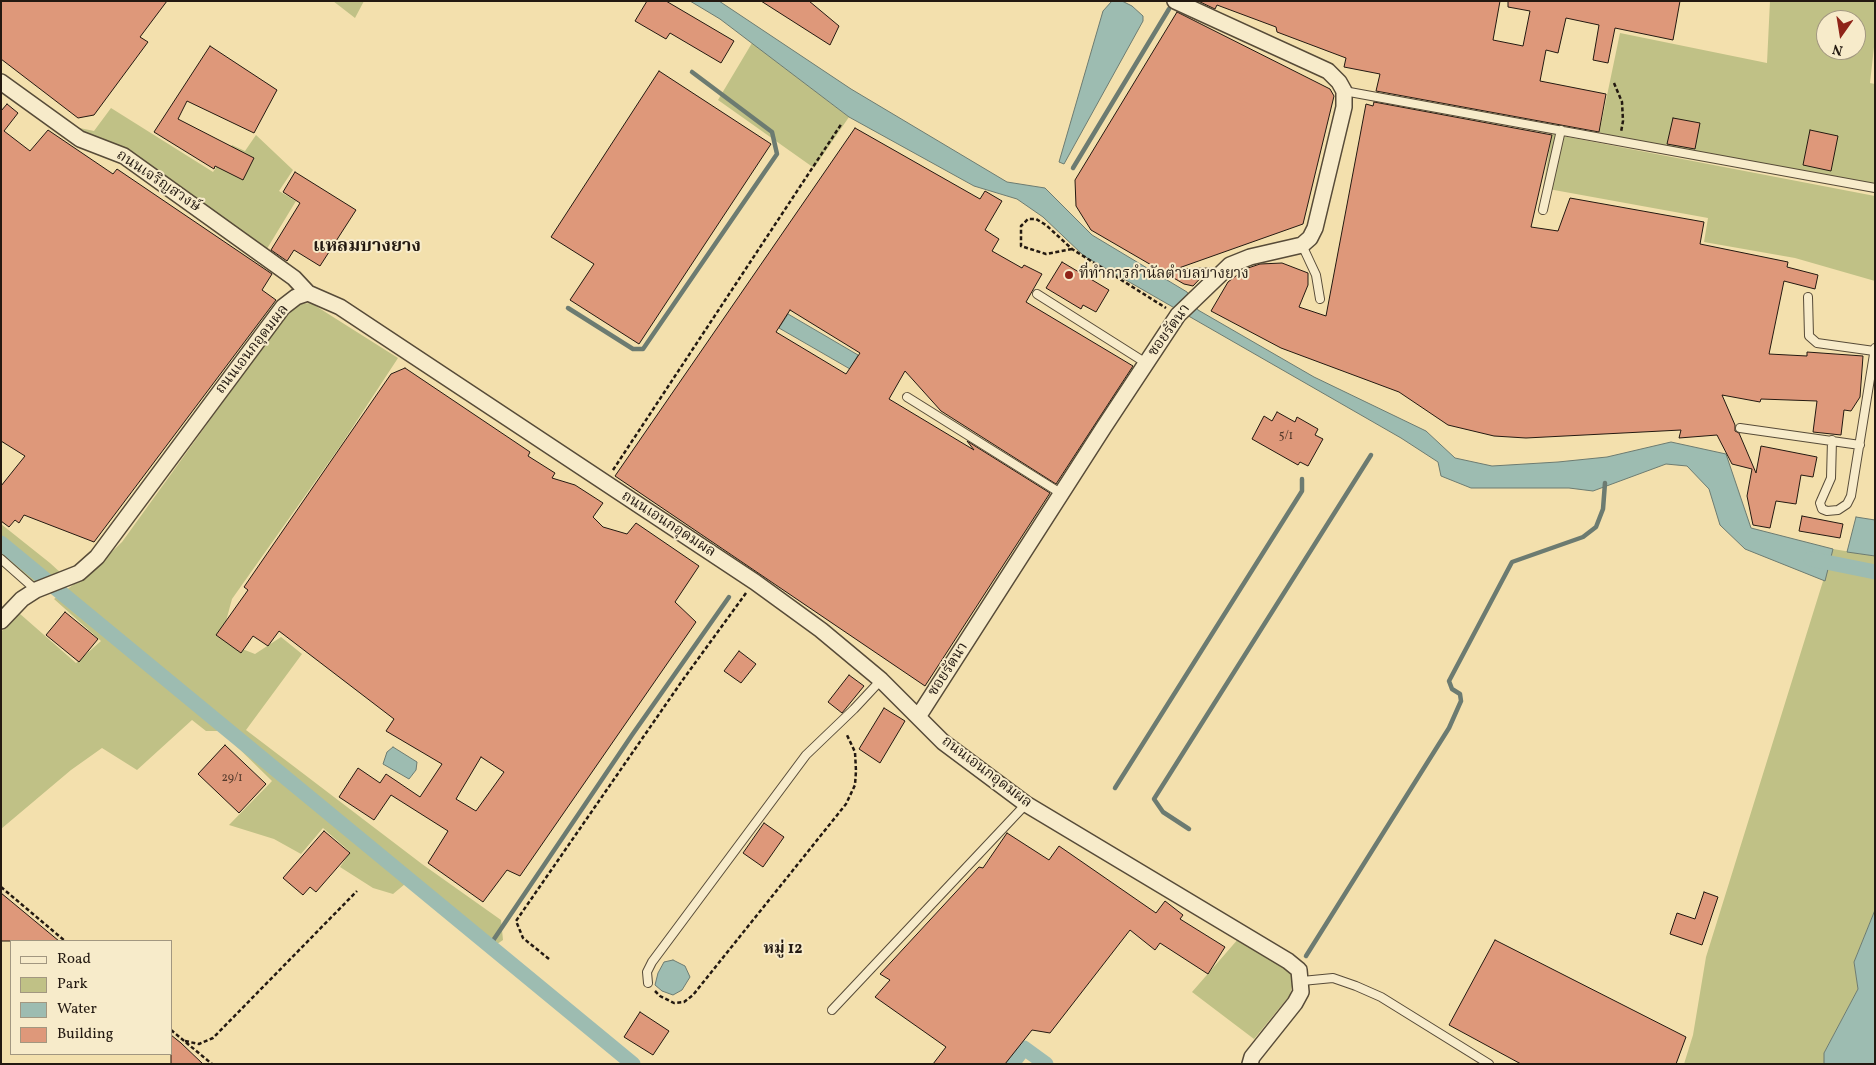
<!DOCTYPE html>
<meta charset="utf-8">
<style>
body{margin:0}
#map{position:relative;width:1876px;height:1065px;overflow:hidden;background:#f3e0ad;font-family:Vollkorn,serif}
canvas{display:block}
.frame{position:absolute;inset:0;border:2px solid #231911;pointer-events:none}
.legend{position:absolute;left:10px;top:940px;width:162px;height:115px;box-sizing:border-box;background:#f7ebca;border:1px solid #a29780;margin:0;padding:6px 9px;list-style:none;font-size:15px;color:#231911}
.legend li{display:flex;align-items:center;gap:10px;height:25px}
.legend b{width:25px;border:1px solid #a29780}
.north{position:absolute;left:1816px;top:10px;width:50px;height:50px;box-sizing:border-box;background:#f7ebca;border:1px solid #a29780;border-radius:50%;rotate:193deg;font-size:14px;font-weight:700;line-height:20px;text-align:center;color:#231911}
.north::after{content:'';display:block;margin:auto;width:18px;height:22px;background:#8f2418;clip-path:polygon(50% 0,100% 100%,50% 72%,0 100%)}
</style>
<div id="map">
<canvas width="1876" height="1065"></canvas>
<div class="frame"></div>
<ul class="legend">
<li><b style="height:6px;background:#f7ebca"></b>Road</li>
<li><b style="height:14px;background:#c0c186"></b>Park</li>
<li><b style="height:14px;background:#9dbcb1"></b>Water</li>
<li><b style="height:14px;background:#de987a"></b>Building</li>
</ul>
<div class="north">N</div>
</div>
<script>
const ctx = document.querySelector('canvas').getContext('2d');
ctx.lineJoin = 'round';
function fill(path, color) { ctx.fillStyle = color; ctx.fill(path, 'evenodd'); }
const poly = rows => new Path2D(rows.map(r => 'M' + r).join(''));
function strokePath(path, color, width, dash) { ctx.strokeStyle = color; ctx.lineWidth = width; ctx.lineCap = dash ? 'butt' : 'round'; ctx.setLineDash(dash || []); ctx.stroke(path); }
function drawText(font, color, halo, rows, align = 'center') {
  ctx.font = font + ' Vollkorn,"Noto Serif Thai",serif'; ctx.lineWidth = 4; ctx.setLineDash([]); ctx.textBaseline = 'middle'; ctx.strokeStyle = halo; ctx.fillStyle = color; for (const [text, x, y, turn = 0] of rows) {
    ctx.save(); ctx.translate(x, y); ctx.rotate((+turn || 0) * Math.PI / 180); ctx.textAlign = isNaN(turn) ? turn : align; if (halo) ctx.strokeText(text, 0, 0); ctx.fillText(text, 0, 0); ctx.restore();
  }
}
fill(poly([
 [333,1,364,1,355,18],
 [1770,1,1875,1,1875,38,1870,83,1875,84,1875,190,1599,134,1620,33,1767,63],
 [1826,20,1856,20,1856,50,1826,50],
 [752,43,849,117,814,168,718,100],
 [111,108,213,172,232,145,245,151,256,135,293,170,279,191,296,201,265,252,75,127,94,131],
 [1552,134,1875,196,1875,281,1795,258,1704,242,1708,218,1543,188],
 [311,303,398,358,341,445,232,599,222,636,237,647,255,654,281,637,302,654,246,730,422,864,501,920,503,940,488,950,405,884,393,894,373,888,340,867,350,852,323,828,301,854,274,839,229,825,272,781,221,731,206,731,192,720,137,770,102,748,71,770,1,829,1,632,19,613,76,663,101,641,54,599,93,570,122,542,280,323,299,304],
 [1,524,50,563,62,574,38,585,31,581,1,555],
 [1833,549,1875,556,1875,910,1854,962,1858,989,1824,1053,1824,1064,1684,1064,1693,1035,1706,957],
 [1239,938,1288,968,1293,980,1290,995,1254,1039,1192,992]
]), '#c0c186');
const water = poly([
 [690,1,719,1,851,89,1007,182,1045,188,1092,235,1187,292,1198,310,1314,377,1426,431,1455,458,1492,466,1558,462,1607,457,1671,442,1726,454,1751,528,1833,549,1825,581,1745,549,1720,525,1709,489,1687,466,1666,464,1593,491,1569,488,1471,488,1441,476,1438,462,1401,438,1084,256,1043,217,1017,199,974,186,849,117,720,19,690,1],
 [1112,1,1122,1,1132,6,1143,16,1143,21,1064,164,1059,162,1103,11,1112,1],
 [788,314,858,355,850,369,779,328,788,314],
 [1856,517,1875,520,1875,556,1847,552,1856,517],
 [393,747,417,762,416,770,409,779,383,764,387,752,393,747],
 [1875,910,1875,1064,1824,1064,1824,1053,1858,989,1854,962,1875,910],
 [673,960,685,966,690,977,682,990,673,995,662,991,655,985,658,973,664,962,673,960]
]);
fill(water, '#9dbcb1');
strokePath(water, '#6c7b71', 1);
strokePath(poly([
 [1073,168,1169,9],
 [568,308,633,349,643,349,777,154,772,132,692,72],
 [1115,788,1302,491,1302,479],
 [1189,829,1163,812,1154,799,1371,455],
 [490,945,632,735,729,597],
 [1306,956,1449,728,1461,701,1460,694,1452,689,1449,681,1512,562,1583,537,1596,527,1603,509,1605,483]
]), '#6c7b71', 4.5);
strokePath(poly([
 [1,543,633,1064],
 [1811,559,1875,572],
 [1012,1064,1024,1048,1046,1064]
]), '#9dbcb1', 15);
const building = poly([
 [1,1,167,1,140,37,148,42,94,115,78,118,1,59,1,1],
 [647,1,666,1,734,41,721,63,670,33,666,39,635,21,647,1],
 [761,1,809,1,839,26,830,45,761,1],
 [1198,1,1500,1,1493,40,1523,46,1530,11,1508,7,1508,1,1680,1,1673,40,1615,28,1608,63,1593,60,1599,25,1566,18,1558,53,1546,50,1540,81,1606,94,1599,132,1376,91,1380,74,1344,67,1346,58,1277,32,1276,27,1217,5,1215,9,1198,1],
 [1177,12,1330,89,1334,96,1303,224,1176,269,1210,268,1193,286,1184,284,1091,230,1076,206,1075,180,1177,12],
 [210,46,277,90,254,133,187,101,178,119,254,158,243,180,215,166,214,169,154,132,210,46],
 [659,71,771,144,639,344,570,300,594,264,551,237,659,71],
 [1374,102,1552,135,1531,227,1558,231,1570,198,1704,222,1700,244,1788,262,1787,267,1818,275,1815,289,1784,281,1769,354,1807,356,1807,352,1863,356,1860,397,1851,411,1844,410,1841,435,1813,432,1817,401,1761,399,1760,402,1722,395,1735,425,1735,431,1739,433,1756,473,1761,446,1817,457,1813,477,1801,475,1796,504,1776,501,1770,528,1753,525,1747,496,1752,469,1732,464,1717,435,1679,438,1681,430,1526,438,1494,436,1448,425,1399,392,1281,348,1211,311,1228,282,1245,269,1260,264,1282,263,1308,273,1308,285,1299,307,1326,316,1366,104,1373,106,1374,102],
 [7,104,18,113,4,131,30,151,48,130,113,174,117,169,272,274,262,290,276,300,94,542,24,515,19,523,15,520,9,527,1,521,1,486,25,456,1,441,1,111,7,104],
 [1673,118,1700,123,1695,149,1667,144,1673,118],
 [855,128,980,199,985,191,1002,201,985,230,999,239,992,251,1022,268,1024,265,1042,274,1026,302,1133,366,1056,484,941,411,905,371,889,399,974,450,967,441,1050,493,925,686,615,476,855,128],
 [790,310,860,353,846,374,776,332,790,310],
 [1810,130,1838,136,1831,171,1803,165,1810,130],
 [295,172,356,210,320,266,294,250,287,261,271,250,300,203,283,192,295,172],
 [1062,262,1109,290,1096,312,1083,305,1081,309,1046,288,1062,262],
 [405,368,530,452,528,456,555,473,552,478,575,485,603,503,593,517,603,527,627,534,636,523,699,566,675,602,696,622,520,876,507,870,483,902,428,863,448,831,391,795,374,820,339,797,358,768,380,783,386,774,420,797,442,764,386,731,394,719,279,631,268,646,253,636,241,653,216,635,248,590,244,587,391,374,405,368],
 [481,757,504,772,476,811,456,799,481,757],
 [1277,412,1295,422,1297,417,1318,429,1315,435,1323,439,1308,466,1300,462,1298,465,1252,439,1264,416,1272,421,1277,412],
 [1802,516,1843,524,1840,538,1799,531,1802,516],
 [65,612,98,639,79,662,46,635,65,612],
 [739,651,756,664,741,683,724,671,739,651],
 [849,675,864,686,842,713,828,702,849,675],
 [884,708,905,721,880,763,859,749,884,708],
 [225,745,266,784,239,813,198,774,225,745],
 [764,823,784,837,763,867,743,853,764,823],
 [324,831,350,853,316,892,310,887,303,895,283,878,324,831],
 [1007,833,1049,860,1059,846,1156,913,1165,901,1183,915,1180,919,1225,947,1208,974,1160,943,1155,950,1130,930,1050,1033,1032,1030,1005,1064,933,1064,946,1047,875,997,890,980,880,974,979,867,983,868,1007,833],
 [1704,892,1718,897,1702,945,1670,934,1677,913,1695,919,1704,892],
 [1,893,59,941,1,941,1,893],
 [1495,940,1686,1037,1676,1064,1521,1064,1449,1025,1495,940],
 [640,1012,669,1031,653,1055,624,1037,640,1012],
 [171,1035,181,1043,203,1064,171,1064,171,1035]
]);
fill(building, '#de987a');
strokePath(building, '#231911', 1);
const service = poly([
 [1344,91,1875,188],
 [1543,210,1561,130],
 [1302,245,1316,275,1320,299],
 [1037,294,1146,363],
 [1808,297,1809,336,1817,343,1874,351],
 [907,397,1062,494],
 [1740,428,1860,445],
 [1832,440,1831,478,1820,503,1822,509,1827,511,1838,510,1847,504,1851,496,1875,348],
 [1,559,36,590],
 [1302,981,1333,978,1356,986,1381,997,1489,1064],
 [648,983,647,972,652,962,806,755,854,709,881,680],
 [832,1010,1026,804]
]);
const minor = poly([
 [1,82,80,139,124,156,294,278,308,293],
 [1,621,22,599,36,590,79,573,97,557,283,307,296,297,308,293,340,307,755,582,821,630,881,680,943,742,1026,804,1288,961,1299,970,1301,992,1295,1003,1252,1057,1250,1064],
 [918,717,1104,427,1178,315,1230,265,1250,257,1302,245,1310,238,1315,228,1344,107,1344,91,1339,82,1328,71,1175,1]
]);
strokePath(service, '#574b38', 10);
strokePath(minor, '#574b38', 18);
strokePath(poly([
 [1614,83,1622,102,1623,121,1621,132],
 [1072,249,1046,254,1021,246,1021,226,1028,219,1036,219,1046,225,1072,249,1166,308],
 [613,470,842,123],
 [1,887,65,941],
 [549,959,523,938,516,921,682,681,746,593],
 [655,991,660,996,674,1003,684,1002,693,995,846,804,855,785,856,771,855,752,846,733],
 [171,1030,212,1064],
 [185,1041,199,1044,213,1038,357,891]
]), '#231911', 2.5, [4, 2.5]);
strokePath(service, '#f7ebca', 8);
strokePath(minor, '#f7ebca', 15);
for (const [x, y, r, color] of [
 [1069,275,5,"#8f2418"]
]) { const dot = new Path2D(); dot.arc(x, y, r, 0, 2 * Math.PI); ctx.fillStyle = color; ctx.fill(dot); strokePath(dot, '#f7ebca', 2); }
drawText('12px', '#52392b', null, [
 ["5/1",1286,437],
 ["29/1",232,779]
]);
drawText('15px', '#231911', '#f7ebca', [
 ["ถนนเจริญสวงษ์",158,182,34],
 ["ซอยรัตนา",1170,331,-54],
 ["ถนนเอนกอุดมผล",253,350,-52],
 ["ถนนเอนกอุดมผล",668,525,33],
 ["ซอยรัตนา",949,670,-57],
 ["ถนนเอนกอุดมผล",986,773,37]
]);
drawText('15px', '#231911', '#f7ebca', [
 ["ที่ทำการกำนัลตำบลบางยาง",1079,275]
], 'left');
drawText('bold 16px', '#231911', '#f7ebca', [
 ["หมู่ 12",783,950]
]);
drawText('bold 18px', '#231911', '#f7ebca', [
 ["แหลมบางยาง",367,248]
]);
</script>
